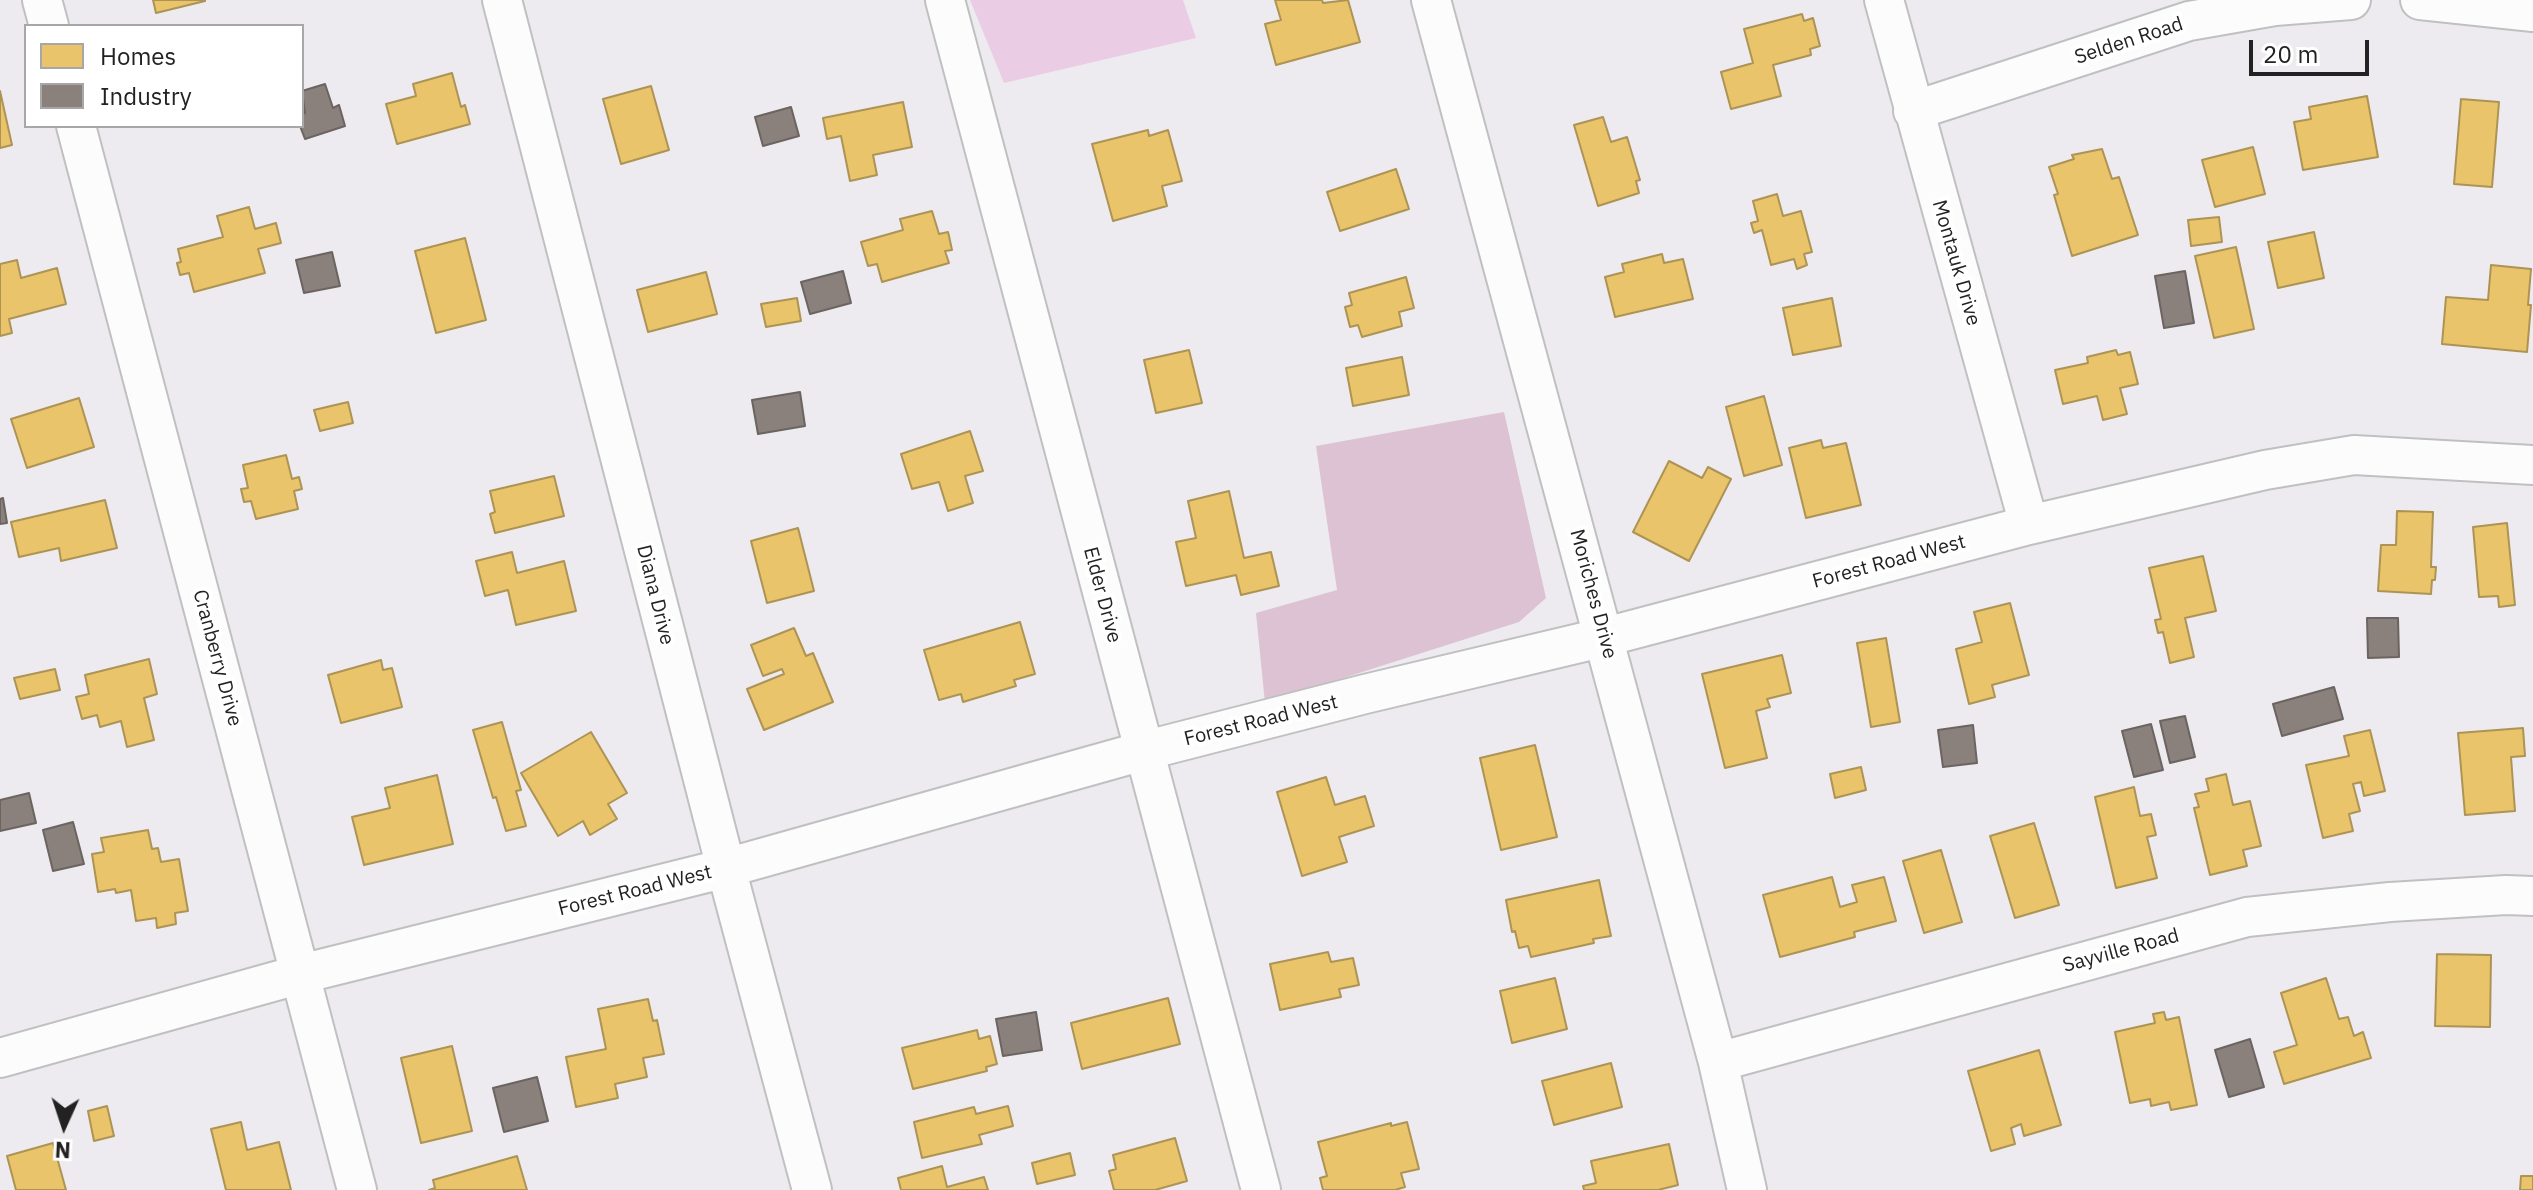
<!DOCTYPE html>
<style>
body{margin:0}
#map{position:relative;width:2533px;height:1190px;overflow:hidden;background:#edebef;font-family:"IBM Plex Sans",sans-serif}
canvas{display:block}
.legend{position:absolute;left:24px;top:24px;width:280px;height:104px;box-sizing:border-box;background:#fff;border:2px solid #a7a7a7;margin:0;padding:10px 14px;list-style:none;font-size:24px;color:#222}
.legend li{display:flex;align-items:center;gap:16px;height:40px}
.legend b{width:40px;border:2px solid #a7a7a7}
.north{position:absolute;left:24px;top:1086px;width:80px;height:80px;-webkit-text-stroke:6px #fff;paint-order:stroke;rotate:183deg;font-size:22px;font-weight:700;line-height:32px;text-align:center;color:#222}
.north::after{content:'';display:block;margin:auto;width:28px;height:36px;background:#222;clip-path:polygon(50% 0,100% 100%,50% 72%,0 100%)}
.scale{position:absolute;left:2249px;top:40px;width:120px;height:36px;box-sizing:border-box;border:4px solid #222;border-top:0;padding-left:10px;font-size:24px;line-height:28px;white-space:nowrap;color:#222;-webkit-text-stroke:6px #fff;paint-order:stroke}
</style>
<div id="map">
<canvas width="2533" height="1190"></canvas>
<ul class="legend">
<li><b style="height:22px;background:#e9c46a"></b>Homes</li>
<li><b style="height:22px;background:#8a817c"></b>Industry</li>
</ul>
<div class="north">N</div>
<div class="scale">20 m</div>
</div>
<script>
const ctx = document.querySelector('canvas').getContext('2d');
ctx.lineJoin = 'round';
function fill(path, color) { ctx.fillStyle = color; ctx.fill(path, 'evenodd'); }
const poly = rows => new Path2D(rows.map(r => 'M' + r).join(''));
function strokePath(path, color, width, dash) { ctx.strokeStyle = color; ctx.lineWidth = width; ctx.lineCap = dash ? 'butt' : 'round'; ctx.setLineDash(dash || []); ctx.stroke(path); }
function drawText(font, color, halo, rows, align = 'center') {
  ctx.font = font + ' "IBM Plex Sans",sans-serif'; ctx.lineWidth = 8; ctx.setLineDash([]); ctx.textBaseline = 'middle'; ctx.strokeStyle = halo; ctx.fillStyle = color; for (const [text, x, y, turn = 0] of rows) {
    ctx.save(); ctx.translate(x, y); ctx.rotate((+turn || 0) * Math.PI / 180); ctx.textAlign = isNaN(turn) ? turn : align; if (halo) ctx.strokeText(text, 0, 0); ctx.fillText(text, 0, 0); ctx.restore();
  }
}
fill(poly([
 [970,0,1183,0,1196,38,1004,83]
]), '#eacde4');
fill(poly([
 [1504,412,1546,598,1519,622,1265,703,1256,613,1337,590,1316,446]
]), '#dcc2d2');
const homes = poly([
 [153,0,205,0,205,1,156,13,153,0],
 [1275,0,1322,0,1323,3,1348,0,1360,42,1276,65,1265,24,1281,20,1275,0],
 [1802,14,1804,21,1813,18,1820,46,1810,49,1811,55,1773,65,1781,96,1731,109,1721,72,1753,63,1744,29,1802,14],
 [452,73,461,107,465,105,470,124,397,144,386,104,416,96,413,84,452,73],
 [651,86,669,150,621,164,603,99,651,86],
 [0,91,12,145,0,148,0,91],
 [2367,96,2378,157,2303,170,2294,122,2311,119,2309,107,2367,96],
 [2461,99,2499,102,2492,187,2454,184,2461,99],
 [903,102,912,147,873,155,877,175,850,181,841,136,827,139,823,118,903,102],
 [1603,117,1611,142,1627,137,1640,180,1636,181,1639,193,1598,206,1574,125,1603,117],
 [1148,130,1149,136,1168,130,1182,181,1162,186,1167,206,1113,221,1092,144,1148,130],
 [2253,147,2265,194,2215,207,2202,160,2253,147],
 [2102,149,2112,179,2119,177,2138,235,2072,256,2054,195,2058,194,2049,167,2074,159,2072,155,2102,149],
 [1396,169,1409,209,1340,231,1327,192,1396,169],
 [1777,194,1783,216,1801,211,1812,252,1804,254,1807,265,1797,269,1794,259,1771,265,1762,230,1754,233,1751,223,1758,221,1753,201,1777,194],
 [249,207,255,229,276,223,281,243,258,249,265,273,194,292,189,273,180,275,177,263,181,262,178,249,223,237,217,216,249,207],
 [932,211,939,234,948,232,949,236,952,250,945,251,949,263,882,282,877,264,868,266,861,242,903,230,900,219,932,211],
 [2219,217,2222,242,2191,246,2188,220,2219,217],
 [2314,232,2324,278,2278,288,2268,242,2314,232],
 [465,238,486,320,436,333,415,251,465,238],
 [2236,247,2254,329,2214,338,2195,256,2236,247],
 [1662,254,1664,263,1683,259,1693,299,1615,317,1605,277,1624,272,1622,264,1662,254],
 [17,260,21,278,57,268,66,304,9,319,12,333,0,336,0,264,17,260],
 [2491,265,2531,269,2528,305,2531,305,2527,352,2442,344,2446,297,2488,300,2491,265],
 [706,272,717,314,648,332,637,290,706,272],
 [1406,277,1414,308,1399,312,1402,326,1362,337,1358,325,1350,327,1345,307,1352,305,1349,293,1406,277],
 [797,298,801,321,766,327,761,304,797,298],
 [1832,298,1841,346,1793,355,1783,308,1832,298],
 [1189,350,1202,403,1156,413,1144,360,1189,350],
 [2116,350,2118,355,2130,352,2138,384,2120,388,2127,414,2103,420,2097,396,2063,404,2055,370,2088,363,2087,357,2116,350],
 [1402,357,1409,395,1353,406,1346,368,1402,357],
 [1764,396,1782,465,1744,476,1726,407,1764,396],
 [79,398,94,447,27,468,11,419,79,398],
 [348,402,353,423,320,431,314,410,348,402],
 [970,431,983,471,965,476,973,503,948,511,939,482,912,489,901,454,970,431],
 [1821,440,1823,448,1846,443,1861,505,1806,518,1789,448,1821,440],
 [286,455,292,479,299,477,302,489,294,491,298,509,256,519,251,501,244,502,241,489,248,488,243,465,286,455],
 [1669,461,1702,478,1708,467,1731,479,1689,561,1633,532,1669,461],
 [554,476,564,516,495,533,490,514,495,512,490,491,554,476],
 [1229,491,1244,558,1271,552,1279,586,1241,595,1236,575,1186,586,1176,542,1196,538,1188,501,1229,491],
 [105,500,117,548,61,561,59,548,19,557,11,522,105,500],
 [2397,511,2433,512,2431,567,2436,567,2435,580,2432,580,2431,594,2378,591,2381,545,2396,545,2397,511],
 [2507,523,2515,605,2499,607,2498,596,2479,597,2473,527,2507,523],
 [798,528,814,591,767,603,751,541,798,528],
 [512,552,517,573,564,561,576,611,516,625,508,590,485,596,476,561,512,552],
 [2203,556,2216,611,2185,618,2194,657,2170,663,2163,632,2158,633,2155,620,2161,619,2149,568,2203,556],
 [2010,603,2029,675,1992,685,1995,697,1969,704,1956,649,1982,642,1974,612,2010,603],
 [1020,622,1035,674,1014,680,1016,686,963,702,961,694,939,700,924,650,1020,622],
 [794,628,806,656,813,653,833,702,764,730,747,689,784,674,782,669,763,676,751,645,794,628],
 [1886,638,1900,722,1871,727,1857,643,1886,638],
 [1782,655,1791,693,1767,699,1770,707,1756,711,1767,758,1725,768,1702,674,1782,655],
 [149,659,157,694,144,698,154,740,127,747,121,721,100,727,97,715,82,719,76,697,89,694,85,675,149,659],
 [381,660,383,670,392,668,402,707,341,723,328,675,381,660],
 [55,669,60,690,20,699,14,678,55,669],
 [502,722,521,790,516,791,526,826,506,831,496,797,493,798,473,730,502,722],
 [2523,728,2525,756,2511,757,2515,811,2465,815,2458,733,2523,728],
 [2370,730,2385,791,2364,796,2361,782,2353,784,2360,811,2349,814,2353,831,2323,838,2306,765,2349,756,2344,736,2370,730],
 [591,732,627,793,608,804,617,819,590,835,583,821,558,836,521,773,591,732],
 [1535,745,1557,837,1501,850,1480,758,1535,745],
 [1861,767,1866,790,1835,798,1830,774,1861,767],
 [2226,774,2233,805,2250,801,2261,846,2243,850,2247,866,2210,875,2194,808,2199,807,2195,794,2209,791,2206,779,2226,774],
 [437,775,453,844,364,865,352,817,390,808,385,788,437,775],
 [1326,777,1335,805,1365,796,1374,826,1339,837,1347,862,1302,876,1277,792,1326,777],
 [2134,787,2140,816,2151,814,2156,835,2147,837,2157,878,2116,888,2095,797,2134,787],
 [2034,823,2059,905,2015,918,1990,836,2034,823],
 [148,830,152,849,158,848,161,862,179,859,188,911,175,913,176,924,157,928,156,918,136,921,131,890,116,893,115,889,98,892,92,854,104,852,101,838,148,830],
 [1941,850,1962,922,1924,933,1903,861,1941,850],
 [1832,877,1840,907,1857,902,1852,885,1884,877,1896,921,1854,932,1855,937,1780,957,1763,895,1832,877],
 [1599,880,1611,936,1593,939,1594,943,1531,957,1528,946,1519,948,1515,931,1512,932,1506,900,1599,880],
 [1328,952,1331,962,1353,958,1359,985,1339,989,1341,997,1280,1010,1270,964,1328,952],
 [2437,954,2491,955,2490,1027,2435,1026,2437,954],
 [1555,978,1567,1029,1512,1043,1500,991,1555,978],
 [2326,978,2339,1019,2348,1017,2354,1036,2363,1032,2371,1058,2284,1084,2274,1052,2297,1045,2281,993,2326,978],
 [1168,998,1180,1044,1082,1069,1071,1023,1168,998],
 [648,999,653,1021,657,1020,664,1054,643,1058,647,1077,615,1084,618,1098,576,1107,566,1057,606,1049,598,1009,648,999],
 [2164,1012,2166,1020,2179,1017,2197,1105,2171,1110,2169,1102,2151,1106,2150,1099,2130,1103,2115,1032,2155,1023,2153,1014,2164,1012],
 [977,1030,979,1039,990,1036,997,1064,986,1067,987,1071,913,1089,902,1048,977,1030],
 [452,1046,472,1131,421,1143,401,1058,452,1046],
 [2039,1050,2061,1125,2024,1136,2021,1124,2011,1128,2015,1144,1991,1151,1968,1071,2039,1050],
 [1611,1063,1622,1107,1554,1125,1542,1081,1611,1063],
 [107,1106,114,1136,94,1141,88,1111,107,1106],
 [1008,1106,1013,1126,979,1135,982,1144,922,1158,914,1122,974,1107,976,1114,1008,1106],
 [241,1122,247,1150,279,1142,291,1190,226,1190,211,1129,241,1122],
 [1407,1122,1419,1169,1401,1173,1405,1187,1395,1190,1323,1190,1320,1178,1327,1176,1318,1142,1391,1123,1391,1126,1407,1122],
 [1175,1138,1187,1181,1155,1190,1114,1190,1109,1171,1116,1169,1113,1155,1175,1138],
 [53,1143,66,1190,16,1190,7,1156,53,1143],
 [1669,1144,1678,1185,1658,1190,1584,1190,1583,1186,1596,1183,1591,1161,1669,1144],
 [1070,1153,1075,1175,1037,1184,1032,1163,1070,1153],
 [517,1156,527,1190,429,1190,435,1188,433,1180,517,1156],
 [942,1166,947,1187,984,1177,988,1190,901,1190,898,1178,942,1166],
 [2521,1176,2533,1176,2533,1190,2520,1190,2521,1176]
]);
fill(homes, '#e9c46a');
strokePath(homes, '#ad9354', 2);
const industry = poly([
 [325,84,333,108,339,105,345,126,305,139,300,126,302,114,305,113,302,91,325,84],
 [791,107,799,136,763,146,755,117,791,107],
 [332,252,340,286,304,293,296,260,332,252],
 [843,271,851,303,810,314,801,282,843,271],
 [2185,271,2194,323,2164,328,2155,276,2185,271],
 [800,392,805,426,758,434,752,400,800,392],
 [3,498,7,523,0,524,0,499,3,498],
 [2367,618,2398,618,2399,657,2368,658,2367,618],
 [2334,687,2343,719,2282,736,2273,704,2334,687],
 [2185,716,2195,757,2170,763,2160,721,2185,716],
 [2151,724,2163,770,2134,777,2122,731,2151,724],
 [1973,725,1977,763,1943,767,1938,730,1973,725],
 [29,793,36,823,0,831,0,800,29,793],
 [73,822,84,864,53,871,43,830,73,822],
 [1036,1012,1042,1050,1003,1056,996,1019,1036,1012],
 [2250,1039,2264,1087,2229,1097,2215,1050,2250,1039],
 [537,1077,548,1121,504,1132,493,1088,537,1077]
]);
fill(industry, '#8a817c');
strokePath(industry, '#6b6461', 2);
const street = poly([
 [42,0,49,26],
 [502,0,726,868,812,1190],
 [945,0,1261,1190],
 [1431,0,1718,1062,1747,1190],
 [1884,0,2029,525],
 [2420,0,2533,12],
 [1913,111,2189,21,2275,6,2351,0],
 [76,126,357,1190],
 [0,1058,301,974,726,868,1143,751,1365,694,1605,637,2029,525,2265,470,2354,455,2533,465],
 [1718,1062,2247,917,2390,902,2506,895,2533,896]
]);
strokePath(street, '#c0c0c1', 42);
strokePath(street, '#fcfcfd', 38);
drawText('20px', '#222', '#fff', [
 ["Selden Road",2129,41,-18],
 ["Montauk Drive",1956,263,74],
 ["Forest Road West",1889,562,-15],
 ["Moriches Drive",1593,594,75],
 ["Diana Drive",655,595,76],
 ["Elder Drive",1102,595,75],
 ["Cranberry Drive",217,658,75],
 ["Forest Road West",1261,721,-14],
 ["Forest Road West",635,891,-14],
 ["Sayville Road",2121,951,-15]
]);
</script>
